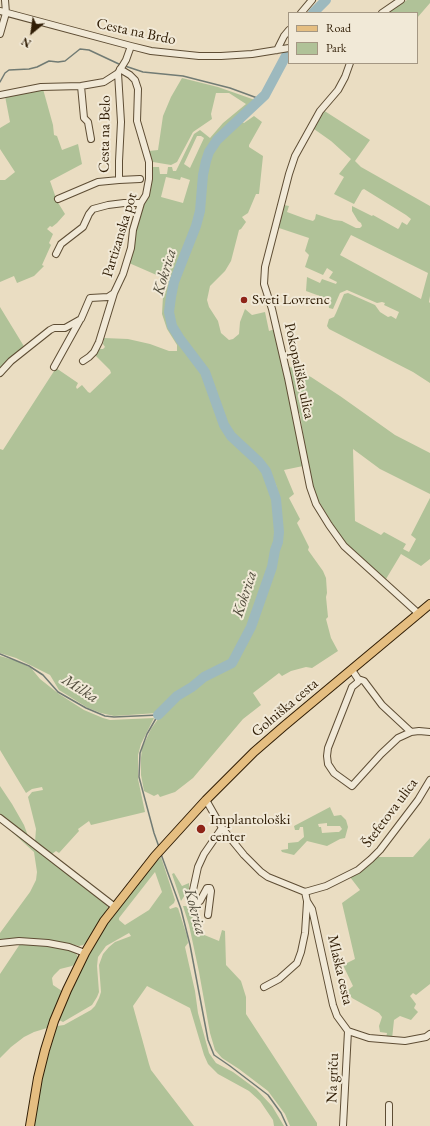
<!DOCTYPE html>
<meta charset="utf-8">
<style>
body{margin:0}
#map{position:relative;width:430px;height:1126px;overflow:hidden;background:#eaddc2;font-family:"EB Garamond",serif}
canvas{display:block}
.legend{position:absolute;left:288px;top:12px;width:130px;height:52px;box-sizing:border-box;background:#f1e9d7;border:1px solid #a49783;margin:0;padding:5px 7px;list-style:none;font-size:12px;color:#301d05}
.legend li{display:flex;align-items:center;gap:8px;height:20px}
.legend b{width:20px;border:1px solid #a49783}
.north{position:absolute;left:12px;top:12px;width:40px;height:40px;-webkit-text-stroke:3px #f1e9d7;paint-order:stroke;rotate:209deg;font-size:11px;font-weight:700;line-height:16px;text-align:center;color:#301d05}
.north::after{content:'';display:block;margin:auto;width:14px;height:18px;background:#301d05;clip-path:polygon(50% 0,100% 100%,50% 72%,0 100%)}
</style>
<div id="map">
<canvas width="430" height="1126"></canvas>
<ul class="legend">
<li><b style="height:5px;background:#e5be81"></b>Road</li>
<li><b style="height:11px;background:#b0c298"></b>Park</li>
</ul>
<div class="north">N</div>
</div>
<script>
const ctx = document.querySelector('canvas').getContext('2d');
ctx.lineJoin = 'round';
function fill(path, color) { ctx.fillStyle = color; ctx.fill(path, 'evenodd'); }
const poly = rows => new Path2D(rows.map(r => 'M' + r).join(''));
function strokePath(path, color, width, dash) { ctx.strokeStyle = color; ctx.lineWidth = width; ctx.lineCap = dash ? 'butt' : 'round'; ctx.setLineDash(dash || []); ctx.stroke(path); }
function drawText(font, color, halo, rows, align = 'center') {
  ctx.font = font + ' "EB Garamond",serif'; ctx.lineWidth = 4; ctx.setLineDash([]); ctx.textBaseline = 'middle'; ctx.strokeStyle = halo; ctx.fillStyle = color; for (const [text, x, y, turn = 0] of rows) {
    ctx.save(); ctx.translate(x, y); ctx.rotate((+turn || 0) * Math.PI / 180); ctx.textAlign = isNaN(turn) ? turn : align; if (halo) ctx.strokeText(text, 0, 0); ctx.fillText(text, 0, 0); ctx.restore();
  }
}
fill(poly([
 [407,0,430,0,430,3,417,18,417,13,388,13],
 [182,78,218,87,255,100,219,134,206,155,200,179,196,214,187,243,170,286,168,296,167,308,170,323,174,334,196,361,208,379,212,393,213,401,215,403,228,437,258,463,272,495,276,505,278,533,270,567,267,574,268,576,270,575,274,567,277,548,281,536,279,496,276,485,262,462,246,450,225,425,207,371,181,337,175,325,172,315,173,296,177,279,189,248,199,227,202,209,204,179,212,151,228,131,242,122,244,123,254,116,262,122,249,145,249,147,263,156,259,194,256,194,248,213,242,217,246,222,241,229,239,230,231,261,225,271,210,286,207,300,209,307,218,321,221,333,229,340,233,339,239,334,240,322,245,309,252,315,265,312,269,331,275,329,303,466,284,470,294,494,289,498,300,519,297,523,309,547,308,550,323,571,326,578,327,593,326,597,328,617,326,619,331,638,338,651,312,668,306,667,291,671,282,676,279,673,253,693,261,705,243,719,193,778,175,792,160,797,158,794,154,796,144,791,141,775,141,758,142,748,151,729,165,709,178,697,190,689,191,687,173,696,157,713,114,716,101,713,88,708,59,690,50,675,16,658,0,653,0,449,3,450,56,368,78,383,76,387,77,389,82,385,88,392,90,393,111,373,110,370,95,355,99,349,103,349,105,347,103,344,104,338,128,339,150,344,169,351,177,351,177,345,167,329,162,314,163,296,168,280,129,263,135,232,143,206,151,187,152,167,159,167,160,174,167,174,168,167,172,167,173,171,176,171,194,134,200,130,210,138,223,123,246,104,229,93,216,93,211,114,212,119,193,132,177,162,171,165,153,162,149,151,158,150,163,116,171,97],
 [197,136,201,136,204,138,190,168,184,164],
 [166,177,180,180,181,177,190,180,183,203,161,197],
 [43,89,53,125,54,135,57,136,62,150,78,144,82,164,50,181,57,201,65,214,57,223,52,227,50,226,47,229,53,234,49,243,51,245,42,265,44,266,34,276,17,283,14,276,0,282,0,180,5,180,15,172,0,149,0,128,10,122,5,96],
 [323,110,370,140,355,161,361,167,430,206,430,296,429,302,430,303,430,383,413,372,329,329,327,326,329,319,334,317,336,313,344,294,348,293,375,305,380,312,388,317,391,316,396,319,399,312,384,305,385,303,382,302,377,303,347,290,340,293,333,309,329,308,328,299,306,291,307,277,320,283,322,279,336,284,337,282,329,278,333,272,327,268,323,275,305,267,309,255,305,251,309,238,279,228,284,205,289,206,287,212,306,219,313,221,315,219,316,214,334,220,342,221,356,228,360,228,362,226,361,223,358,221,352,211,352,206,372,216,373,215,398,229,399,228,402,222,407,225,411,219,406,215,364,189,362,190,354,204,334,194,344,177,339,174,351,159,331,141,314,129,314,124],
 [351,235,428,273,421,299,340,255],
 [0,307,25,348,0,371],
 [288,366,311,377,340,396,395,435,430,453,430,494,380,469,353,449,355,521,381,535,384,532,406,544,403,549,409,552,416,539,411,535,430,498,430,559,421,566,401,554,386,579,351,549,340,536,318,500,310,480,300,414,296,408],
 [0,656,17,661,31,668,40,679,59,694,84,710,103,718,110,720,154,718,141,744,138,755,138,779,145,812,91,825,89,821,78,829,79,831,59,853,56,851,52,854,35,842,36,829,28,797,32,792,43,790,42,787,32,789,26,793,0,750],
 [0,786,12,804,24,825,28,836,0,815],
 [330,807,334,816,341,815,346,820,348,827,345,838,340,839,327,846,307,841,294,855,282,852,281,850,288,849,288,843,298,842,304,837,303,827,300,827,299,830,295,830,294,826],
 [327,823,327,826,340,826,342,829,339,832,336,832,322,833,321,827,319,827,318,824],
 [12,830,105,903,108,907,107,910,87,942,83,945,79,946,61,942,24,938,0,941,0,933,30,892,36,880,37,872,34,852,12,832],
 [430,838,430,984,416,995,413,993,410,996,416,1004,414,1008,418,1012,411,1020,400,1016,394,1020,392,1039,386,1038,387,1033,380,1032,379,1026,382,1017,379,1013,352,998,347,991,353,986,343,965,355,959,342,903,360,890,350,877,371,863,376,857,413,857],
 [161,857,175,900,174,903,169,907,170,909,176,907,178,908,187,936,188,943,185,947,195,991,198,1013,209,1053,216,1063,233,1072,256,1089,272,1106,284,1126,274,1126,273,1120,260,1101,249,1091,218,1074,208,1064,204,1055,190,1008,147,986,133,1006,149,1064,151,1070,194,1126,34,1126,44,1070,57,1026,64,1025,91,1010,95,1006,99,998,101,992,99,965,103,954,109,947,115,942,131,936,129,933,106,946,98,957,97,966,99,992,97,997,92,1005,63,1022,59,1020,68,996,88,956,105,926,147,872],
 [155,872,162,892,149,910,125,925,119,920,119,918],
 [174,873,182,886,189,883,189,889,181,901,172,874],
 [183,906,186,906,191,911,197,932,219,941,222,930,225,931,226,965,241,981,246,997,246,1014,317,1123,317,1126,290,1126,285,1114,268,1091,239,1069,222,1058,215,1050,210,1033,199,972,189,925],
 [25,943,66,948,75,952,78,957,78,961,72,966,60,969,54,975,52,978,53,985,62,991,62,994,50,1025,47,1028,34,1032,24,1037,11,1047,0,1058,0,974,20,944]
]), '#b0c298');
strokePath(poly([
 [125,66,143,72,183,76,230,88,260,99],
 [0,82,5,73,9,70,29,69,37,67,49,61,58,62,65,61,80,49,89,50,121,65],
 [0,654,29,666,43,675,58,692,86,708,105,716,114,717,158,715,147,734,140,753,139,777,154,833,159,847],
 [161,854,181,909,190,945,208,1040,214,1055,230,1066,268,1095,281,1113,287,1126]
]), '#717b74', 1.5);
strokePath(poly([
 [313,13,326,0],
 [158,715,177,696,192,687,204,677,232,663,251,627,272,567,275,550,278,542,279,532,276,499,266,471,259,462,231,436,224,425,205,372,180,339,172,326,169,312,171,297,174,282,196,226,200,211,203,175,206,161,209,152,217,140,265,95,289,50]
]), '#9db9be', 10);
const minor = poly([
 [0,11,131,46,151,51,199,56,221,56,252,54,289,48],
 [301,13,312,0],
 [382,13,401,0],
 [0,34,6,13,5,0],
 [277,50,284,36,289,30],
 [350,63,345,77,338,90,320,111,295,156,289,174,265,267,264,284,272,309,288,378,310,487,316,504,329,525,344,546,419,614],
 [81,86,84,118,88,122,91,139],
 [0,95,41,87,81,86,104,82,118,73,126,60,131,46],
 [119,180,140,179],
 [58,199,98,182,119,180,119,161,121,122,118,73],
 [56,254,61,244,83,227,89,214,93,209,108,205,124,203,141,203],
 [83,361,89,357,94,352,99,342,114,293],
 [54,367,80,320],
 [0,373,11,361,50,330,54,328,65,328,81,319,90,298,108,297,114,293,123,274,131,248,133,230,141,203,146,195,149,179,149,162,137,121,138,89,135,80,130,75,120,69],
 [352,670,358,679,358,682,352,687,328,748,327,756,328,764,334,773,352,786,381,754,398,738,411,732,419,731,430,732],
 [358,679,364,681,382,705,411,732],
 [206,800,222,828,244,855,261,872,268,877,305,892,326,886,358,870,371,859,380,850,418,800,430,780],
 [0,818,115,907],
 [305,892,307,901,312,909,333,1005,337,1016,348,1031,369,1038,405,1041,426,1037,430,1034],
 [208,915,211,891,210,888,207,888,200,901,198,903,194,902,193,897,193,890,198,867,204,854,222,828],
 [0,943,19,941,48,943,69,947,85,953],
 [264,987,279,979,297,963,301,952,305,933,307,902],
 [343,1126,348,1031],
 [389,1126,389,1105]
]);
const major = poly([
 [30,1126,38,1078,45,1050,54,1021,67,990,85,953,104,921,115,907,155,856,206,800,254,752,284,726,430,604]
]);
strokePath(minor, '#5e4d34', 8);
strokePath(major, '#301d05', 10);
strokePath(minor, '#f1e9d7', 6);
strokePath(major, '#e5be81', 8);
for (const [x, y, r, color] of [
 [244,300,4,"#8f2418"],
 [201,829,5,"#8f2418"]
]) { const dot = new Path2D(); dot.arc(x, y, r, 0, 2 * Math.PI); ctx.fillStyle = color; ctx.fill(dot); strokePath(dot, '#f1e9d7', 1.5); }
drawText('15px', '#301d05', '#f1e9d7', [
 ["Cesta na Brdo",136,32,12],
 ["Cesta na Belo",105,134,-89],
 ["Partizanska pot",120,235,-73],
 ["Pokopališka ulica",299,371,78],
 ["Golniška cesta",285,708,-40],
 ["Štefetova ulica",390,813,-53],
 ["Mlaška cesta",340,970,77],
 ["Na griču",333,1078,-88]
]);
drawText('15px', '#301d05', '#f1e9d7', [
 ["Sveti Lovrenc",252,300],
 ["Implantološki",210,820],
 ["center",210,837]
], 'left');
drawText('italic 16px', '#514c3c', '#f1e9d7', [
 ["Kokrica",165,272,-73],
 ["Kokrica",245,594,-72],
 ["Milka",80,689,32],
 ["Kokrica",195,912,75]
]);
</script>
